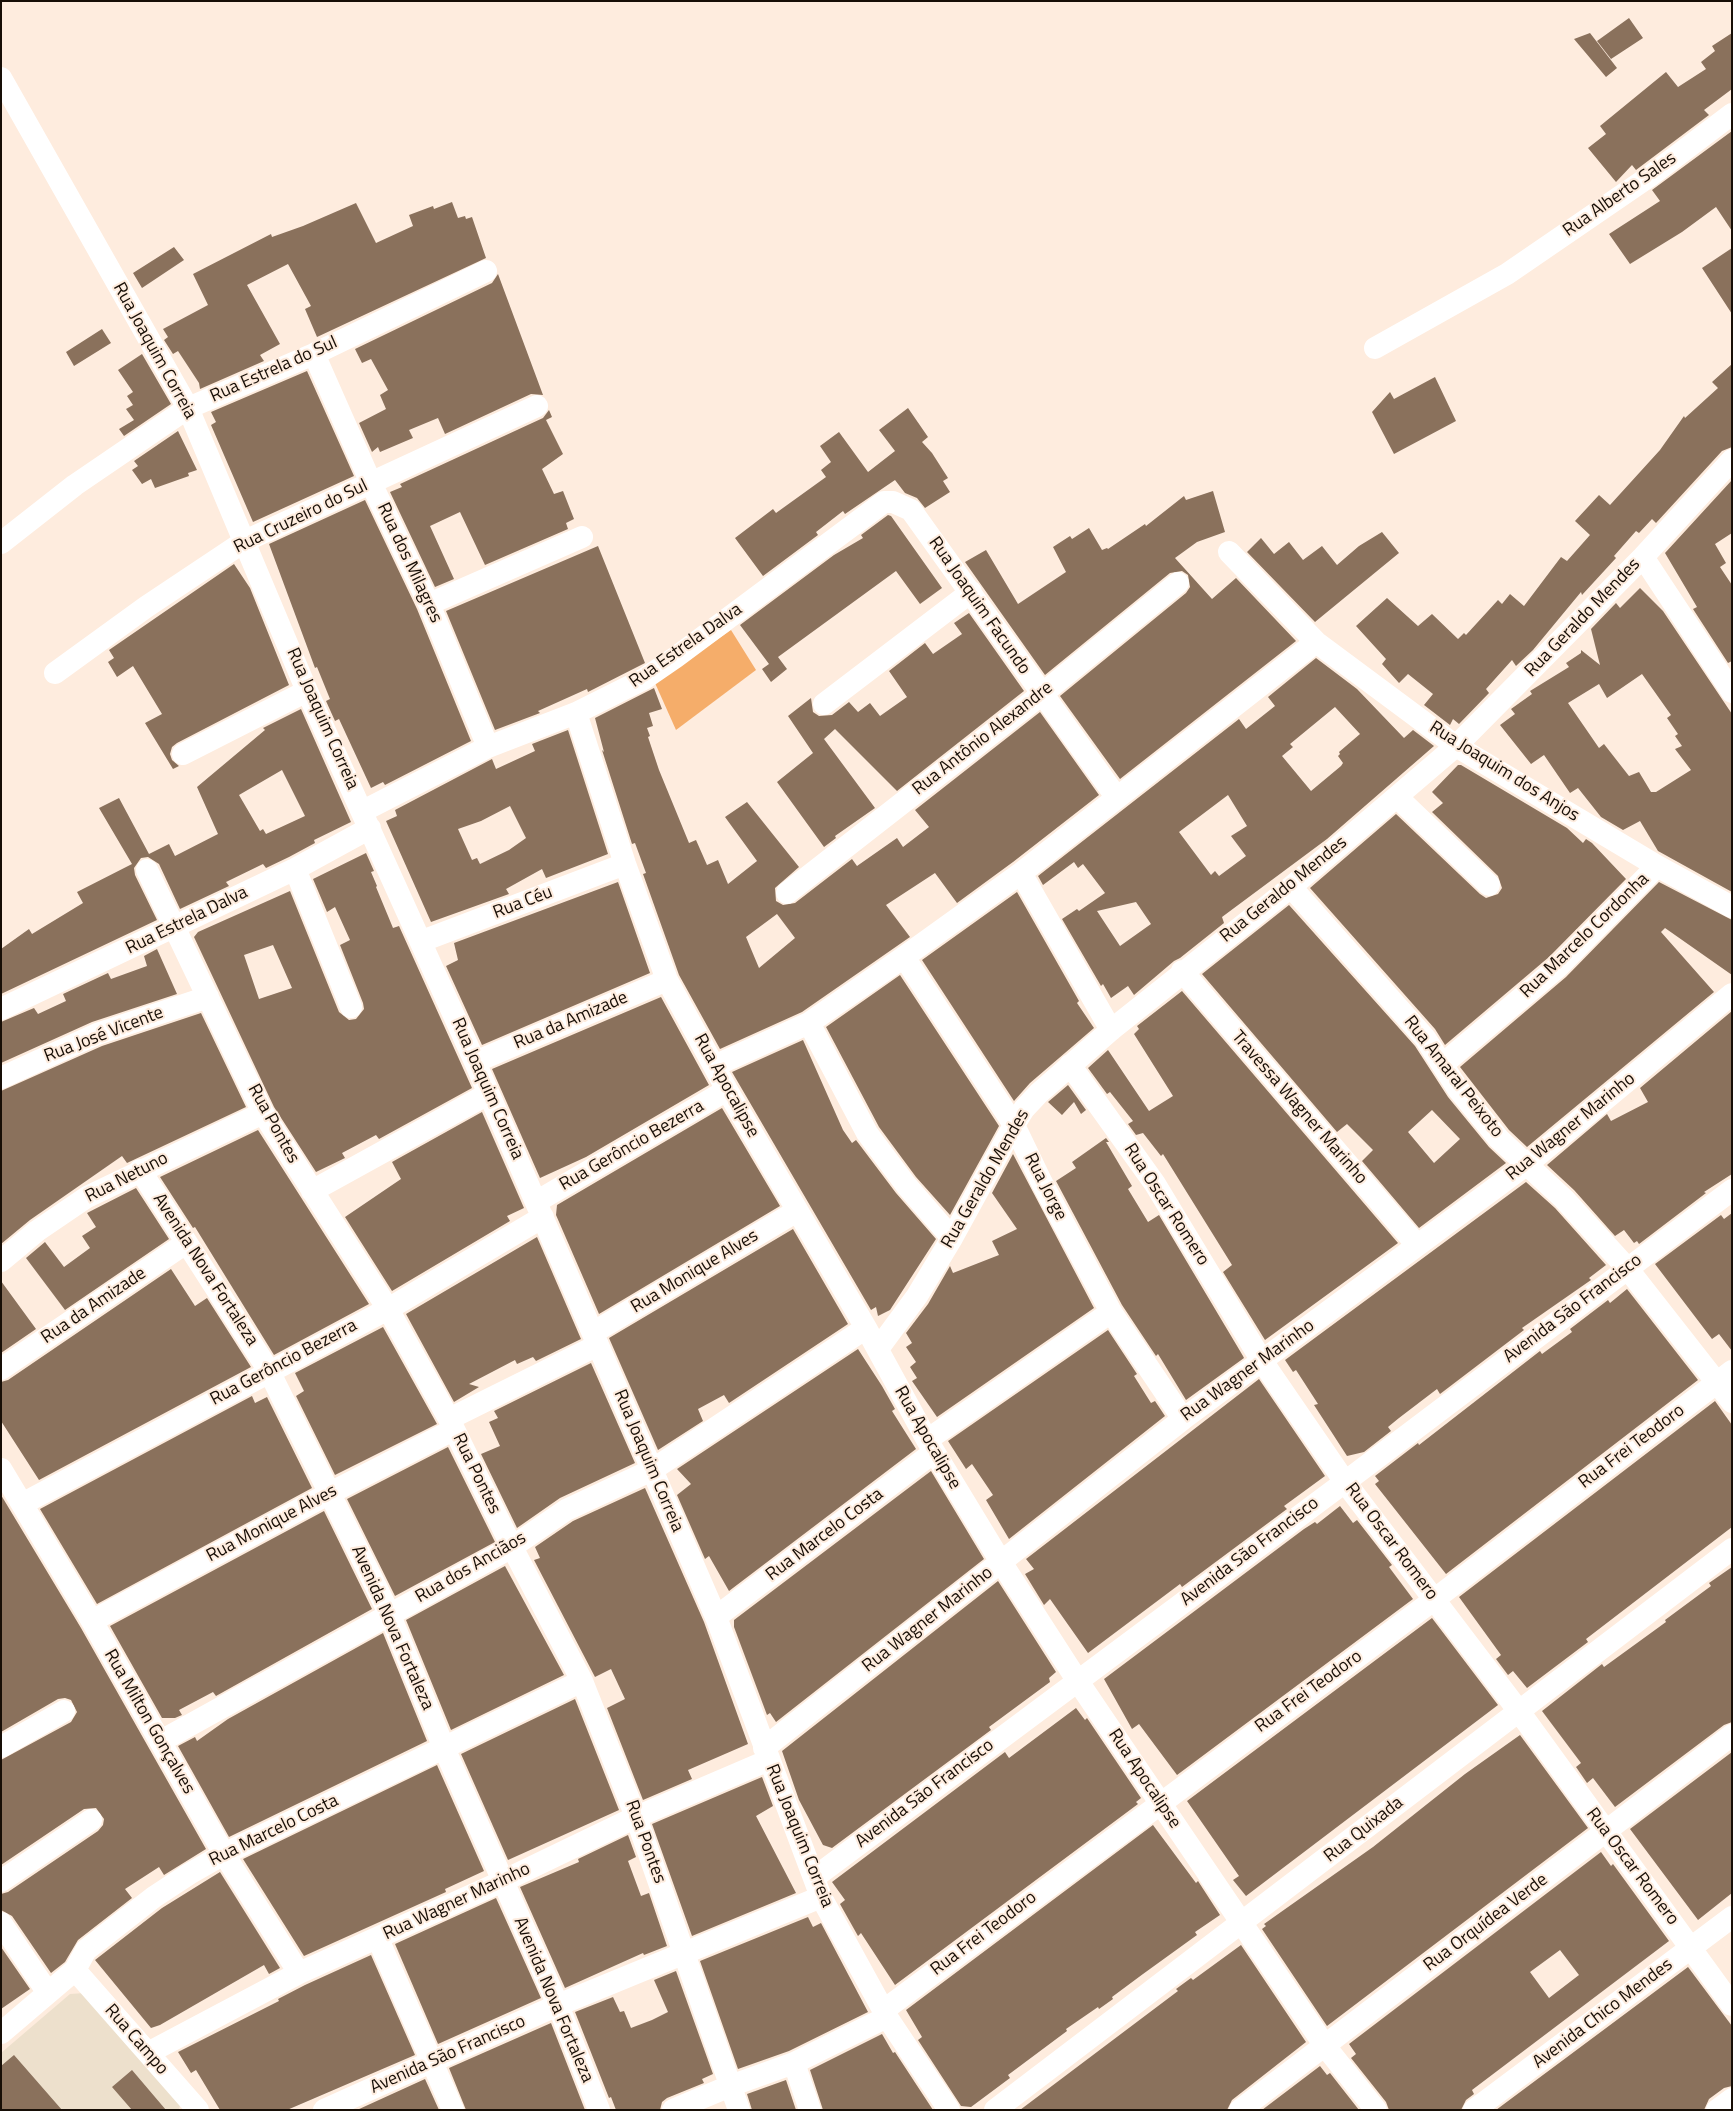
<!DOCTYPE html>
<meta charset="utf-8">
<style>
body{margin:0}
#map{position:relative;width:1733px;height:2111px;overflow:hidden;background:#feecde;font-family:"Titillium Web",sans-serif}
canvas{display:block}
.frame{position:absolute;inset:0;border:2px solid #170e06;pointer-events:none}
</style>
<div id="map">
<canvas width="1733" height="2111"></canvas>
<div class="frame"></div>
</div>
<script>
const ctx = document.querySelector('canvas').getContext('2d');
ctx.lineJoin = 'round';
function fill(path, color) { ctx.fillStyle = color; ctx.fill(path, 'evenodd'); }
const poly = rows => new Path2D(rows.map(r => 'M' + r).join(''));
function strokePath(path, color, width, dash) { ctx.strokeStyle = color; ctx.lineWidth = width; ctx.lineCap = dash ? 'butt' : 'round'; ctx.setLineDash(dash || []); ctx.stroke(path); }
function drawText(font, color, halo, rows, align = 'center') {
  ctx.font = font + ' "Titillium Web",sans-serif'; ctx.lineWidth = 4; ctx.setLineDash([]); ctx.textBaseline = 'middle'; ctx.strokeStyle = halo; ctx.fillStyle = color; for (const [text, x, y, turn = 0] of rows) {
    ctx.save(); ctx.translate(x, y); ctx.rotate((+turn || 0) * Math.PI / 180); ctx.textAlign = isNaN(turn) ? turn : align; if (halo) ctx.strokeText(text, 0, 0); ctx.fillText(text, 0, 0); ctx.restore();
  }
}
fill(poly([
 [85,1993,180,2105,179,2110,1,2110,1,2053,70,1994]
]), '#ede0cc');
fill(poly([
 [731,630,756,670,676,730,655,683]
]), '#f5ad6a');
fill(poly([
 [1629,18,1643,38,1611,59,1597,41],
 [1590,33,1617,68,1606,77,1574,39],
 [1732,33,1732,89,1704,110,1709,115,1636,170,1632,165,1616,182,1588,148,1606,134,1600,126,1666,72,1678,87,1706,69,1701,62,1715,51,1712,46],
 [1732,131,1732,231,1716,207,1682,232,1630,264,1609,234,1660,201,1652,190],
 [452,202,458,218,465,216,466,219,472,217,486,258,317,337,305,309,311,306,288,264,247,285,280,344,260,355,264,361,200,389,199,383,178,351,173,354,164,340,168,337,163,329,208,305,193,274,271,234,272,237,303,226,356,203,376,243,413,226,409,215,433,206,434,209],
 [174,247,184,260,142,288,133,273],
 [1732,248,1732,314,1702,268],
 [498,274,543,395,531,394,445,434,438,418,409,430,413,438,380,452,378,447,372,452,359,423,386,409,380,395,388,390,371,359,362,363,355,349,492,283],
 [102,329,111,343,74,366,66,352],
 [142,354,171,404,124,436,119,429,134,420,126,409,133,405,127,396,133,392,118,370],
 [1732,364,1732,447,1722,451,1656,523,1652,519,1639,533,1636,531,1614,556,1616,558,1582,595,1581,592,1533,650,1516,666,1512,660,1486,689,1489,693,1459,724,1453,719,1450,725,1424,705,1433,694,1408,674,1399,683,1382,664,1386,659,1356,626,1387,598,1418,626,1432,614,1458,639,1464,633,1466,635,1498,600,1502,604,1510,594,1524,606,1561,557,1567,561,1590,535,1575,521,1599,495,1610,505,1660,450,1684,416,1685,418,1718,388,1712,382],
 [307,371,354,476,253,522,211,425,216,422,211,412],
 [1435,377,1456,421,1394,454,1372,412,1390,392,1394,399],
 [908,408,928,437,922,442,932,453,948,478,943,481,950,492,925,508,917,498,905,493,895,480,845,514,843,511,816,532,818,535,763,576,735,538,773,509,776,513,826,477,821,470,831,462,820,446,839,432,868,472,895,451,879,430],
 [549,410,552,417,546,420,563,454,542,469,554,494,563,491,574,519,566,523,568,529,485,565,460,512,430,526,454,579,435,587,390,492,402,487,400,484,543,418],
 [178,431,197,470,188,473,189,476,155,488,151,479,142,484,132,470,138,466,134,461],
 [1732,480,1732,533,1715,544,1726,563,1720,567,1732,585,1732,661,1728,663,1693,609,1697,607,1665,553],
 [1213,491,1225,532,1197,542,1175,558,1212,599,1236,578,1296,641,1120,779,1060,696,1186,593,1190,587,1188,575,1182,571,1170,573,1045,675,965,562,986,550,1018,604,1066,572,1053,547,1070,536,1072,539,1089,528,1102,550,1107,548,1108,549,1145,524,1146,526,1184,496,1186,500],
 [365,500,417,609,471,741,385,785,383,782,371,788,339,719,335,721,326,701,330,699,317,667,315,668,269,544],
 [888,515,891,516,942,588,920,604,896,571,778,657,787,669,771,682,762,669,769,664,740,625,834,555,863,538,861,535],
 [1382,532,1399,553,1315,622,1247,552,1261,538,1274,554,1289,542,1303,560,1322,546,1337,565,1359,546],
 [598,546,645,663,588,692,587,689,538,711,540,713,495,730,446,611],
 [234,564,250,588,289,685,177,743,172,747,170,754,172,760,179,766,173,769,145,723,162,714,133,666,117,677,108,662,114,658,109,650],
 [1640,588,1663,611,1732,714,1732,892,1658,851,1640,821,1623,830,1601,817,1578,788,1570,793,1544,755,1531,764,1500,725,1515,714,1511,709,1532,694,1530,691,1569,667,1566,663,1581,653,1581,650,1600,665,1591,629,1616,603,1620,608],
 [1642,674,1671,715,1667,718,1678,734,1675,736,1682,746,1675,749,1691,770,1656,792,1651,792,1639,772,1629,776,1604,744,1599,748,1568,703,1599,684,1607,698],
 [969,613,1024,691,897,791,835,729,824,739,875,808,835,836,836,838,824,847,777,782,813,753,788,716,811,698,813,712,819,716,832,715,849,702,858,712,870,703,880,716,907,697,889,671,925,643,933,654,962,634,954,623],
 [1316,658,1357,689,1404,738,1413,730,1434,746,1327,839,1222,917,1224,923,1180,958,1174,961,1134,995,1128,986,1111,998,1103,984,1101,986,1062,919,1077,909,1079,911,1105,893,1083,864,1078,868,1074,862,1043,885,1038,876,1239,719,1246,729,1275,706,1268,697],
 [1335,707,1360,734,1339,752,1340,754,1338,756,1343,763,1341,766,1311,791,1282,756,1293,747,1290,744],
 [1228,795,1247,826,1231,836,1246,856,1219,876,1215,871,1211,875,1179,832],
 [1136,902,1151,924,1120,946,1097,911],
 [654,688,662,709,649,713,653,726,647,728,650,736,648,737,659,770,689,843,696,840,707,865,718,860,728,884,757,861,725,817,747,802,799,867,775,888,776,901,783,905,795,903,852,859,857,866,897,838,903,847,929,827,915,810,1040,712,1099,795,1013,862,957,903,935,873,886,905,910,937,802,1012,720,1049,679,975,643,874,646,873,635,843,632,844,602,750,604,752,595,718],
 [777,914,795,938,759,968,746,937],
 [301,709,351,822,314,840,315,843,289,857,266,868,263,864,226,882,229,886,180,909,159,864,148,857,141,858,134,868,135,875,157,920,1,994,1,949,29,929,32,934,83,903,77,892,132,864,99,808,119,798,149,854,169,844,175,856,218,834,197,787,265,730,263,728],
 [282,770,305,816,266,834,263,829,260,831,239,795],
 [568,730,608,854,546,878,542,869,506,889,509,894,431,922,386,821,397,816,395,810,492,759,496,769,535,751,532,744],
 [510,806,526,838,509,850,480,864,477,858,472,860,458,829,481,821],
 [1458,765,1461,765,1567,828,1583,843,1586,839,1592,843,1626,879,1549,957,1445,1045,1435,1029,1310,888,1396,814,1480,894,1486,898,1498,894,1502,888,1498,876,1432,812,1443,803,1432,792],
 [366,853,374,871,371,872,377,886,376,887,393,928,399,926,472,1088,379,1139,376,1135,342,1153,345,1158,316,1172,274,1107,194,937,198,932,290,891,339,1012,349,1020,356,1019,364,1009,363,1003,340,945,350,940,335,907,327,912,313,879],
 [273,945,292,988,259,999,244,955],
 [618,882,650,973,482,1045,446,966,458,960,454,943],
 [1659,882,1732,920,1732,975,1665,928,1661,932,1714,992,1527,1147,1509,1130,1460,1067,1566,977],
 [1017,892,1079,1001,1077,1003,1094,1028,1030,1083,1014,1101,922,960],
 [1289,905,1415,1046,1448,1097,1489,1147,1506,1163,1419,1228,1362,1161,1373,1150,1347,1124,1337,1132,1202,974],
 [1432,1110,1460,1139,1434,1163,1408,1132],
 [157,949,177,994,92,1022,1,1063,1,1022,34,1008,38,1014,66,1001,63,994,108,973,111,979,147,966,144,956],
 [900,975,999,1126,950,1215,916,1177,879,1127,826,1027],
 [1182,991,1398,1243,1265,1340,1223,1272,1232,1265,1163,1154,1161,1156,1143,1133,1136,1135,1128,1124,1133,1121,1110,1092,1107,1094,1088,1068,1108,1050,1149,1111,1173,1096,1134,1034,1139,1029,1137,1026],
 [661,997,709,1085,586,1157,540,1178,492,1069],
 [1732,1011,1732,1174,1704,1192,1706,1193,1639,1244,1637,1241,1634,1243,1624,1230,1615,1236,1574,1190,1547,1165,1607,1114,1611,1121,1648,1102,1640,1088],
 [201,1013,246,1107,127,1163,122,1156,30,1220,1,1244,1,1091,102,1046],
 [803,1040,843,1130,852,1143,856,1140,896,1193,936,1239,890,1310,878,1316,876,1307,871,1310,732,1072],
 [1068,1085,1086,1110,1081,1114,1074,1102,1062,1115,1048,1102],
 [722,1108,780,1206,599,1314,556,1215,557,1205],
 [482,1112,524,1208,507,1216,510,1221,392,1291,345,1217,401,1179,392,1162],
 [258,1130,369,1304,274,1355,195,1227,193,1228,160,1177],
 [1106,1138,1109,1142,1106,1142,1132,1186,1128,1189,1148,1222,1159,1215,1243,1356,1244,1358,1186,1400,1158,1354,1156,1356,1122,1305,1056,1181,1076,1168,1072,1162],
 [1013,1154,1094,1308,937,1417,912,1381,917,1378,910,1367,916,1362,906,1347,912,1343,906,1333,928,1304,950,1266,953,1273,999,1255,992,1241,1017,1229,992,1193],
 [1526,1182,1555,1208,1606,1265,1589,1278,1591,1280,1522,1328,1524,1330,1440,1394,1437,1389,1399,1418,1388,1427,1391,1431,1364,1452,1347,1456,1314,1405,1318,1404,1296,1370,1293,1372,1285,1360],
 [136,1188,169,1239,65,1310,26,1258,45,1242,64,1267,90,1248,82,1236,96,1227,87,1213],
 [1732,1213,1732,1351,1719,1334,1712,1339,1655,1264,1721,1215,1724,1219],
 [793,1229,848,1324,729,1403,724,1395,698,1409,703,1421,658,1450,609,1338],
 [537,1237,581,1339,536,1361,533,1357,517,1364,515,1360,469,1384,479,1387,454,1402,406,1314],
 [171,1269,195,1306,207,1298,251,1367,39,1480,1,1421,1,1382,8,1380],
 [1,1281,36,1329,1,1353],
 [1627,1289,1698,1380,1446,1574,1375,1484,1379,1481,1375,1476,1418,1443,1419,1445,1540,1351,1542,1354,1572,1332,1570,1329,1608,1300,1610,1303],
 [383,1327,437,1424,335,1475,296,1396,304,1391,295,1373],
 [1108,1330,1137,1374,1134,1376,1151,1403,1155,1401,1165,1416,1009,1539,986,1500,993,1495,972,1464,966,1469,948,1441],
 [858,1349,882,1386,895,1409,892,1411,916,1449,729,1591,709,1556,705,1559,677,1495,691,1484,677,1469],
 [591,1363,635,1463,560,1498,517,1528,481,1454,500,1446,489,1422,498,1418,494,1411],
 [1259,1379,1325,1476,1284,1506,1287,1509,1182,1587,1180,1584,1088,1653,1050,1599,1044,1605,1025,1574,1034,1569,1026,1559],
 [252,1396,255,1403,267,1397,312,1488,97,1604,40,1509],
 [1715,1401,1732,1425,1732,1527,1586,1639,1588,1642,1527,1688,1513,1671,1508,1675,1496,1659,1501,1655,1459,1597],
 [448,1447,495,1542,395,1596,347,1499],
 [931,1471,984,1559,776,1722,770,1713,767,1715,734,1627,734,1620],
 [645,1488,704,1622,748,1744,688,1770,692,1779,643,1800,607,1708,625,1699,611,1669,595,1677,534,1560,540,1558,535,1547,573,1521],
 [1,1495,81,1628,206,1849,164,1875,159,1867,125,1889,132,1898,78,1940,65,1962,51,1973,12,1916,1,1910,1,1894,8,1892,98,1831,103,1825,104,1819,96,1808,84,1809,1,1865,1,1760,71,1722,77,1712,71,1700,65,1698,58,1699,1,1732],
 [1340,1506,1353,1523,1357,1520,1392,1565,1389,1567,1413,1599,1177,1775,1139,1724,1132,1729,1104,1679,1304,1529,1315,1522,1317,1524],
 [324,1511,372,1609,216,1696,213,1692,179,1710,182,1715,175,1718,162,1718,110,1626],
 [505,1566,564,1675,451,1730,406,1620],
 [1732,1567,1732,1722,1724,1725,1615,1807,1593,1778,1587,1783,1576,1767,1581,1763,1542,1711,1602,1664,1604,1667,1666,1622,1665,1620,1711,1586,1709,1583],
 [998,1581,1056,1672,1049,1678,1050,1682,989,1727,991,1730,832,1848,823,1845,799,1800,782,1751],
 [1432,1618,1498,1705,1246,1896,1233,1880,1239,1876,1187,1801],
 [383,1633,427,1741,229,1837,178,1746,195,1737,197,1741,228,1719],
 [575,1699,619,1810,508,1860,461,1754],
 [1076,1708,1085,1720,1087,1718,1141,1798,1136,1802,1138,1804,895,1985,861,1933,858,1936,840,1904,845,1900,832,1882,1005,1752,1009,1758],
 [1520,1735,1588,1828,1327,2026,1262,1929,1266,1926,1264,1924,1373,1847,1465,1774],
 [1732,1752,1732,1893,1698,1920,1630,1829],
 [437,1765,484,1871,445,1889,446,1892,304,1956,243,1859],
 [762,1777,773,1806,756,1816,796,1893,692,1936,652,1824],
 [1153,1825,1196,1883,1198,1881,1220,1915,1195,1932,1197,1935,1143,1974,1112,1997,1113,1999,1099,2009,1098,2007,1066,2029,1067,2031,1008,2075,1010,2078,971,2107,961,2106,918,2040,922,2037,906,2010],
 [628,1835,636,1857,628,1861,641,1896,649,1893,667,1946,644,1955,643,1953,565,1988,520,1887,579,1862,578,1859],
 [1601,1852,1611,1866,1613,1864,1669,1941,1472,2090,1474,2094,1466,2100,1461,2110,1389,2110,1386,2102,1351,2058,1356,2054,1349,2044],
 [1560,1950,1579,1975,1549,1998,1530,1972],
 [220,1872,280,1968,269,1974,264,1965,160,2025,151,2028,95,1960,162,1908],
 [496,1898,541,1998,438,2044,395,1944],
 [808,1917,813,1927,821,1923,868,2012,789,2051,738,2069,700,1961],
 [1241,1945,1306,2042,1232,2100,1227,2110,1020,2110,1178,1991,1176,1989,1191,1978,1193,1980],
 [1,1947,30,1989,1,2009],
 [371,1955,415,2055,287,2110,220,2110,196,2070,191,2073,178,2052,279,2001,278,1999,305,1985],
 [1688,1967,1732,2026,1732,2086,1724,2088,1709,2099,1704,2110,1496,2110],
 [676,1971,713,2074,702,2079,704,2083,667,2098,662,2102,660,2110,616,2110,611,2097,609,2098,575,2012,613,1997,620,2012,624,2011,631,2028,652,2020,668,2012,654,1980],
 [551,2023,585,2110,466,2110,449,2068],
 [882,2034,893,2053,895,2052,933,2110,823,2110,810,2070],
 [14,2055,62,2110,1,2110,1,2066],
 [1320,2066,1327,2075,1330,2073,1359,2110,1262,2110],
 [132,2070,166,2110,132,2110,112,2087],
 [425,2079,439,2110,357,2110],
 [786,2080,796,2110,752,2110,747,2094]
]), '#8a715c');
strokePath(poly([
 [1,78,188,408,307,691,475,1062,716,1617,821,1897,887,2017,949,2110],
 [1375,348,1507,274,1650,176,1732,114],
 [314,354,371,483,429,604,488,747],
 [1,543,75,485,188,408,314,354,486,271],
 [1229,552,1316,642,1456,746,1657,866,1732,907],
 [1643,557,1732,692],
 [429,604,582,537],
 [55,673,146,607,245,541,537,406],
 [824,704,971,592],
 [576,713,625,864,667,980,727,1090,866,1328,927,1440,1001,1562,1077,1680,1325,2046,1376,2110],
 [183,754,307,691],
 [1397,797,1489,885],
 [363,811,488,747,576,713,644,679,676,657,884,502,893,502,911,510,1117,798],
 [295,869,351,1007],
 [147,870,263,1113,388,1309,449,1419,512,1547,582,1681,636,1817,739,2110],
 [1021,873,1111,1030],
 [1291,887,1425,1038,1458,1089,1499,1139,1564,1199,1627,1268,1732,1402],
 [787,893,1042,694,1178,583],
 [422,941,625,864],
 [904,957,1014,1125,1042,1183,1111,1312,1183,1419],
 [1182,971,1417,1245],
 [1,1009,295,869,370,828],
 [809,1023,867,1133,906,1185,952,1238],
 [475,1062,667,980],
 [1443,1064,1558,967,1657,866],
 [1070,1065,1155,1184,1262,1361,1345,1482,1518,1710,1732,2005],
 [714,1066,809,1023,904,957,1021,873,1316,642],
 [1,1078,97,1034,208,997],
 [140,1170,269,1371,389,1613,444,1748,558,2005,599,2110],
 [312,1191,488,1094],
 [536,1202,727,1090],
 [1,1261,37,1231,87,1197,263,1113],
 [594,1332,797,1211],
 [878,1349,917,1296,952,1238,1014,1125,1024,1109,1039,1093,1111,1030,1291,887,1456,746,1643,557,1732,460],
 [1,1369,186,1243],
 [449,1419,598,1345],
 [927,1440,1111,1312],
 [1,1469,92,1621,224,1854,299,1973],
 [22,1504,388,1309,543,1217],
 [716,1617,934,1452],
 [92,1621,330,1493,453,1430],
 [161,1741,512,1547,566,1510,652,1470,866,1328],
 [1,1747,64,1711],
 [764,1748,1183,1419,1526,1165,1732,994],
 [815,1877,1345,1482,1732,1190],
 [1,1881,91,1820],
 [1,1923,48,1993],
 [378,1939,453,2110],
 [75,1970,198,2110],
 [884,2010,1435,1599,1732,1371],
 [1,2033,75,1970,86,1950,154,1897,189,1874,224,1854,582,1681],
 [148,2053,299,1973,503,1881,636,1817,769,1760],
 [794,2063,810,2110],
 [324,2110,558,2005,821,1897],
 [673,2110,730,2086,794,2063,887,2017],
 [995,2110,1732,1549],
 [1240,2110,1732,1735],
 [1474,2110,1732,1917],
 [1717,2110,1732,2099]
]), '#fff', 22);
drawText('18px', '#170e06', '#feecde', [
 ["Rua Alberto Sales",1620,195,-35],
 ["Rua Joaquim Correia",154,351,61],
 ["Rua Estrela do Sul",274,370,-24],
 ["Rua Cruzeiro do Sul",301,517,-26],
 ["Rua dos Milagres",409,563,65],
 ["Rua Joaquim Facundo",979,606,55],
 ["Rua Geraldo Mendes",1583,618,-46],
 ["Rua Estrela Dalva",686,646,-35],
 ["Rua Joaquim Correia",322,719,66],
 ["Rua Antônio Alexandre",983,739,-38],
 ["Rua Joaquim dos Anjos",1504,772,32],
 ["Rua Geraldo Mendes",1284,890,-39],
 ["Rua Céu",523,903,-21],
 ["Rua Estrela Dalva",187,921,-26],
 ["Rua Marcelo Cordonha",1585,936,-44],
 ["Rua da Amizade",571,1021,-23],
 ["Rua José Vicente",104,1035,-21],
 ["Rua Amaral Peixoto",1453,1077,52],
 ["Rua Apocalipse",726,1086,61],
 ["Rua Joaquim Correia",487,1089,66],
 ["Travessa Wagner Marinho",1299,1108,49],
 ["Rua Pontes",273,1124,61],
 ["Rua Wagner Marinho",1571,1127,-39],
 ["Rua Gerôncio Bezerra",632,1146,-30],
 ["Rua Netuno",127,1178,-27],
 ["Rua Geraldo Mendes",986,1179,-60],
 ["Rua Jorge",1045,1187,63],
 ["Rua Oscar Romero",1166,1205,57],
 ["Avenida Nova Fortaleza",205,1270,57],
 ["Rua Monique Alves",695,1272,-31],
 ["Rua da Amizade",94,1306,-34],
 ["Avenida São Francisco",1573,1309,-37],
 ["Rua Gerôncio Bezerra",284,1363,-28],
 ["Rua Wagner Marinho",1248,1371,-36],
 ["Rua Apocalipse",927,1438,60],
 ["Rua Frei Teodoro",1632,1447,-37],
 ["Rua Joaquim Correia",648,1461,67],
 ["Rua Pontes",476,1474,64],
 ["Rua Monique Alves",272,1524,-28],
 ["Rua Marcelo Costa",825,1535,-37],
 ["Rua Oscar Romero",1391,1542,53],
 ["Avenida São Francisco",1250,1552,-37],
 ["Rua dos Anciãos",471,1568,-30],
 ["Rua Wagner Marinho",928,1620,-38],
 ["Avenida Nova Fortaleza",392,1628,66],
 ["Rua Frei Teodoro",1309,1692,-36],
 ["Rua Milton Gonçalves",149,1722,60],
 ["Rua Apocalipse",1144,1779,56],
 ["Avenida São Francisco",925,1794,-37],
 ["Rua Quixada",1364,1830,-38],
 ["Rua Marcelo Costa",274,1831,-26],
 ["Rua Joaquim Correia",799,1836,68],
 ["Rua Pontes",645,1842,70],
 ["Rua Oscar Romero",1632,1867,53],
 ["Rua Wagner Marinho",457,1902,-25],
 ["Rua Orquídea Verde",1486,1923,-37],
 ["Rua Frei Teodoro",984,1934,-37],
 ["Avenida Nova Fortaleza",553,2000,67],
 ["Avenida Chico Mendes",1603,2014,-37],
 ["Rua Campo",136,2040,49],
 ["Avenida São Francisco",448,2055,-24]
]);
</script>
